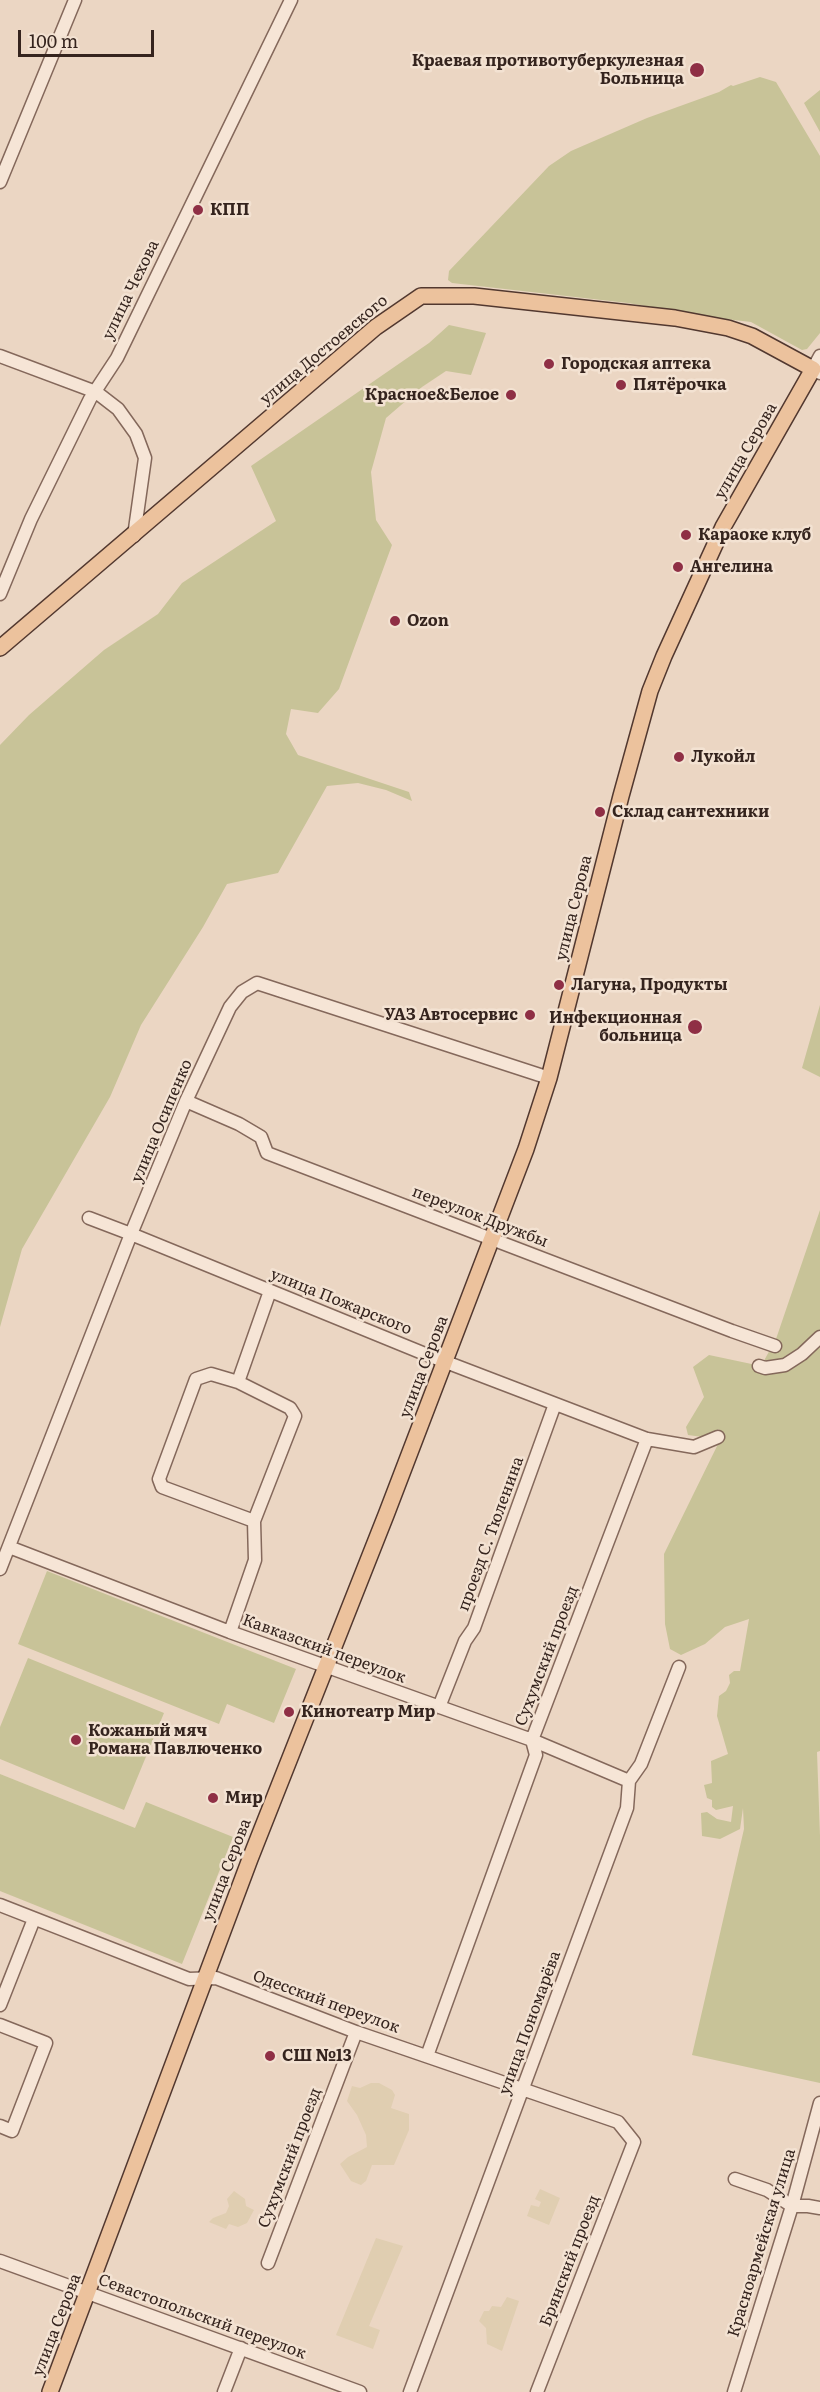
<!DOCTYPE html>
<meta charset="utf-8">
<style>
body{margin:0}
#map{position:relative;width:820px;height:2392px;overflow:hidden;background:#ebd6c3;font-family:Literata,serif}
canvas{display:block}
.scale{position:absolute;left:18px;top:30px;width:136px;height:27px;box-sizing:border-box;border:3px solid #35241e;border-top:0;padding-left:8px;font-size:18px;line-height:21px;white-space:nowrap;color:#35241e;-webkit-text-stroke:4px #f3e2d2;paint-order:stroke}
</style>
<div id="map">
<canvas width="820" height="2392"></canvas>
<div class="scale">100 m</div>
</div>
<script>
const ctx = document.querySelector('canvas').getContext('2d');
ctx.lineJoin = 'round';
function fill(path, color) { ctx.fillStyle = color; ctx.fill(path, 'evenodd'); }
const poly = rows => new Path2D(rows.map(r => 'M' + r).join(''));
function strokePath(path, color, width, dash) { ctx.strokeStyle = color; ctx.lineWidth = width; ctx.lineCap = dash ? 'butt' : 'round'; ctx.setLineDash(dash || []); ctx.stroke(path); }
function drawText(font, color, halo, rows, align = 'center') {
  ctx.font = font + ' Literata,serif'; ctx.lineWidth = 5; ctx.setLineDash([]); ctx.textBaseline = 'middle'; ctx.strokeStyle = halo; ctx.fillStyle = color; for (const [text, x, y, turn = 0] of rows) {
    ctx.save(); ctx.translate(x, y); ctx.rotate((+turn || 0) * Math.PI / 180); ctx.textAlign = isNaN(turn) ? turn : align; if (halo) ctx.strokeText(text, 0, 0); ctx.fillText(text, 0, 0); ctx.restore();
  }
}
fill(poly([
 [371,2083,379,2083,392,2090,395,2095,391,2108,409,2114,409,2130,394,2165,372,2165,366,2181,361,2185,351,2181,340,2164,348,2157,367,2147,366,2135,357,2115,347,2101,352,2086,360,2088],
 [540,2189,560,2198,549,2225,527,2216,531,2205,539,2207,541,2202,535,2199],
 [234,2191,245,2199,246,2206,254,2210,247,2223,238,2227,229,2224,226,2229,209,2222,213,2218,226,2213,229,2206,227,2199],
 [376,2238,403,2246,369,2326,380,2330,373,2349,336,2335],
 [507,2297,519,2301,502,2351,487,2344,486,2328,479,2321,484,2311,489,2311,492,2306,501,2307]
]), '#e0ceb1');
fill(poly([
 [760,77,776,82,820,156,820,333,807,349,802,350,751,322,717,318,628,303,452,283,448,280,449,271,549,166,571,151,647,118,719,92,731,85,733,86],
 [820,90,820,132,804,103],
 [449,325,486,333,471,375,446,371,422,387,386,418,371,472,376,520,392,545,339,689,318,713,291,709,286,734,298,755,409,792,412,801,386,790,358,783,327,786,278,873,227,884,203,927,141,1025,110,1097,22,1249,0,1327,0,745,29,715,104,650,158,614,182,583,276,521,251,466,429,343],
 [820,1005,820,1077,802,1068],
 [820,1210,820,1751,817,1752,820,1836,820,2083,692,2055,744,1829,743,1808,740,1829,720,1839,702,1836,701,1813,707,1812,717,1819,731,1822,733,1806,716,1810,712,1807,712,1800,707,1798,704,1785,712,1783,711,1761,728,1754,717,1716,719,1696,726,1691,730,1683,729,1675,734,1671,740,1671,749,1619,725,1627,705,1644,681,1655,670,1649,665,1624,664,1554,720,1440,719,1429,710,1438,688,1435,686,1427,704,1397,693,1367,709,1355,761,1366,776,1339],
 [47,1571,296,1669,274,1723,227,1704,219,1724,18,1644],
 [28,1658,164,1713,124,1810,0,1759,0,1727],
 [0,1774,135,1828,146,1802,233,1837,182,1964,0,1891]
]), '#c8c398');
const minor = poly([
 [0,182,75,0],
 [0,356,96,392,118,409,136,434,145,458,134,536],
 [820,356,813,369,820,373],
 [0,594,31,519,90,399,117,358,291,0],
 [186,1101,239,1124,261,1137,267,1153,732,1331,775,1346],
 [89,1218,131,1234,425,1354,647,1439,694,1447,718,1437],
 [759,1366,765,1368,785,1365,802,1354,820,1337],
 [238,1382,211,1374,196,1379,159,1479,162,1487,254,1521],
 [9,1547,230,1632,532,1740,629,1781],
 [0,1569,131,1234,186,1101,230,1007,242,992,257,983,549,1078],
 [230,1632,255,1560,254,1521,295,1416,290,1408,238,1382,270,1291],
 [439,1707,465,1641,474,1628,555,1404],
 [0,1905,189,1979,216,1978,356,2032,618,2122,634,2142,537,2392],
 [0,2005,34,1919],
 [0,2025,46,2043,12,2131,0,2126],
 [427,2056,536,1755,532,1740,647,1439],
 [735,2179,767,2190,792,2206,808,2206,820,2208],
 [0,2261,360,2392],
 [268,2263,356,2032],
 [224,2392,241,2348],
 [410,2392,627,1808,629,1781,641,1764,679,1667],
 [734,2392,792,2206,820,2103]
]);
const major = poly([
 [0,648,376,327,421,296,474,296,675,318,728,328,752,336,813,369,723,527,664,656,650,691,621,796,549,1078,526,1149,386,1515,250,1859,50,2392]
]);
strokePath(minor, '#84685b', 15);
strokePath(major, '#52382f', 18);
strokePath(minor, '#f6e5d6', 12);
strokePath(major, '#ecc29d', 15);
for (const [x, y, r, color] of [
 [697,70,8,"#8f2f45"],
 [198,210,6,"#8f2f45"],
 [549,364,6,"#8f2f45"],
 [621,385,6,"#8f2f45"],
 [511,395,6,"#8f2f45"],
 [686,535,6,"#8f2f45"],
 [678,567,6,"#8f2f45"],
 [395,621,6,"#8f2f45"],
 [679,757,6,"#8f2f45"],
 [600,812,6,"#8f2f45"],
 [559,985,6,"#8f2f45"],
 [530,1015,6,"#8f2f45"],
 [695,1027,8,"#8f2f45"],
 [289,1712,6,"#8f2f45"],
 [76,1740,6,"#8f2f45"],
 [213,1798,6,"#8f2f45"],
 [270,2056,6,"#8f2f45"]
]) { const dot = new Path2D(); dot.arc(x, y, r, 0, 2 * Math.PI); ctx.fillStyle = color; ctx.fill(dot); strokePath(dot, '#f3e2d2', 2); }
drawText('bold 16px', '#35241e', '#f3e2d2', [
 ["Краевая противотуберкулезная",684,61,"right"],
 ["Больница",684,79,"right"],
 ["КПП",210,210],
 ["Городская аптека",561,364],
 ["Пятёрочка",633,385],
 ["Красное&Белое",499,395,"right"],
 ["Караоке клуб",698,535],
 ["Ангелина",690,567],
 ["Ozon",407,621],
 ["Лукойл",691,757],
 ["Склад сантехники",612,812],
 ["Лагуна, Продукты",571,985],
 ["УАЗ Автосервис",518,1015,"right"],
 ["Инфекционная",682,1018,"right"],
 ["больница",682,1036,"right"],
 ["Кинотеатр Мир",301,1712],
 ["Кожаный мяч",88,1731],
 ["Романа Павлюченко",88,1749],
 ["Мир",225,1798],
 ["СШ №13",282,2056]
], 'left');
drawText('16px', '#35241e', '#f3e2d2', [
 ["улица Чехова",131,290,-64],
 ["улица Достоевского",324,350,-40],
 ["улица Серова",746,451,-60],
 ["улица Серова",574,908,-76],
 ["улица Осипенко",162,1121,-67],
 ["переулок Дружбы",480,1217,21],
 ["улица Пожарского",341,1302,22],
 ["улица Серова",424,1367,-69],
 ["проезд С. Тюленина",491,1534,-70],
 ["Кавказский переулок",324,1649,20],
 ["Сухумский проезд",547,1656,-69],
 ["улица Серова",227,1870,-69],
 ["Одесский переулок",326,2002,20],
 ["улица Пономарёва",530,2023,-70],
 ["Сухумский проезд",290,2158,-69],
 ["Красноармейская улица",762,2243,-73],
 ["Брянский проезд",570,2261,-69],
 ["Севастопольский переулок",202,2317,20],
 ["улица Серова",57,2325,-69]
]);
</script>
